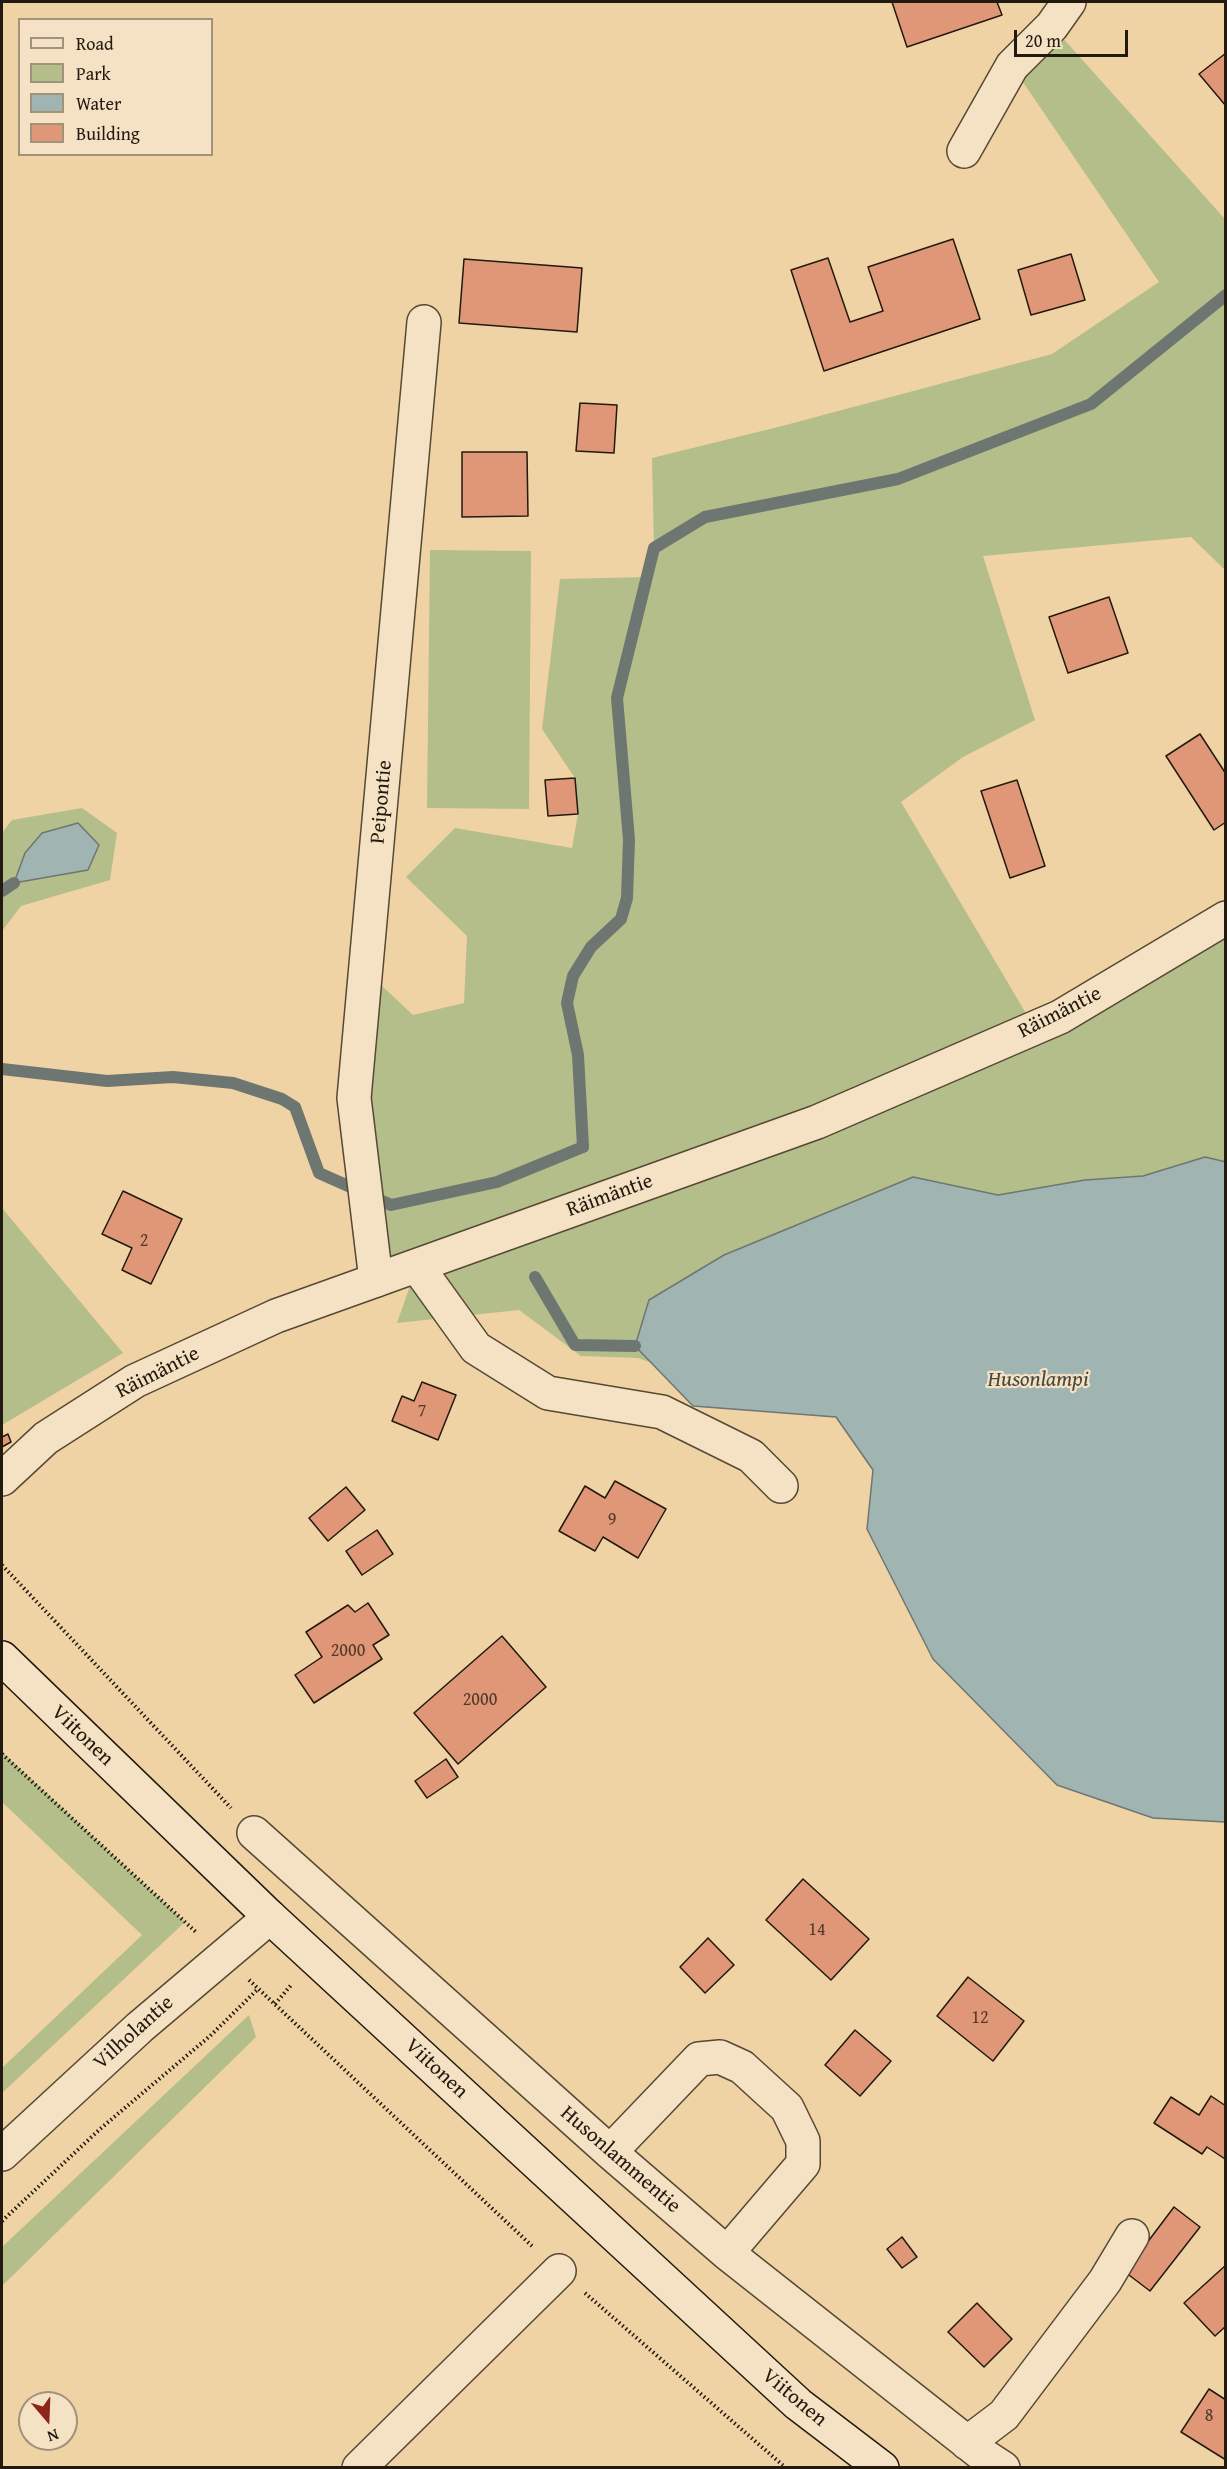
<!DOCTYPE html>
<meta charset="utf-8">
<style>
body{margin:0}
#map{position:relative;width:1227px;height:2469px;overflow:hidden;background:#efd3a4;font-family:"Gentium Book Plus",serif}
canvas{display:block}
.frame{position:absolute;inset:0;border:3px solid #221a0f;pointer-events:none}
.legend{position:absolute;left:18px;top:18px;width:195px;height:138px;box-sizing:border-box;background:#f5e2c4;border:2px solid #a1927c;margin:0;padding:8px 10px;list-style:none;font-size:18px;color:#221a0f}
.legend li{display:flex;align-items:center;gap:12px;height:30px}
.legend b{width:30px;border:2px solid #a1927c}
.north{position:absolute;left:18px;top:2391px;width:60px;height:60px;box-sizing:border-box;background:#f5e2c4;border:2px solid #a1927c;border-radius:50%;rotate:161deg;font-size:16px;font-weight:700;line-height:24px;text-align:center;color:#221a0f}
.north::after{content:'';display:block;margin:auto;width:21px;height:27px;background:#8f2418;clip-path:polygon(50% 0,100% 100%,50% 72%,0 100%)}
.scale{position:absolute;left:1014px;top:30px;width:114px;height:27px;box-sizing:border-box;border:3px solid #221a0f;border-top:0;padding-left:8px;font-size:18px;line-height:21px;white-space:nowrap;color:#221a0f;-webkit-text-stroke:4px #f5e2c4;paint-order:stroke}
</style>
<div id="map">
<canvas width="1227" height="2469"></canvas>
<div class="frame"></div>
<ul class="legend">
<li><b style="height:8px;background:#f5e2c4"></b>Road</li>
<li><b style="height:16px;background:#b4be8a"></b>Park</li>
<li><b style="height:16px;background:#a0b4b2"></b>Water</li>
<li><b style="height:16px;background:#e09777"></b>Building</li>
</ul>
<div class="north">N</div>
<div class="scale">20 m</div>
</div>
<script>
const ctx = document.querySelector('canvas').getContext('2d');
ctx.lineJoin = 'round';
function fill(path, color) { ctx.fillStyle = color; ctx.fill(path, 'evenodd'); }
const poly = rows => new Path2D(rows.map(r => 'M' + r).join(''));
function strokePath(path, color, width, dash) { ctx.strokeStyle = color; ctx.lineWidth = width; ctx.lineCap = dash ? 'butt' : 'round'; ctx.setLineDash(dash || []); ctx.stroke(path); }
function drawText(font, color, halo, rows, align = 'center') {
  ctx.font = font + ' "Gentium Book Plus",serif'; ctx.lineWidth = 4.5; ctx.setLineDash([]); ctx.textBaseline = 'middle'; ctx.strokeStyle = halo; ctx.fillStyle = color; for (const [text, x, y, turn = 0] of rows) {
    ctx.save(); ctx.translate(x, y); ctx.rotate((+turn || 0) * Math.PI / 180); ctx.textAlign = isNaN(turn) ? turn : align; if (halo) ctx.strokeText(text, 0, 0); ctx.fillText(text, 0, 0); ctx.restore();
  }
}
fill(poly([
 [1052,26,1225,219,1225,570,1191,537,983,556,1035,720,963,757,901,802,1034,1027,1225,918,1225,1162,1205,1157,1143,1176,1105,1178,873,1470,836,1417,693,1406,652,1363,638,1358,581,1356,519,1310,397,1323,417,1266,376,1280,366,971,413,1015,464,1003,467,936,406,877,455,828,572,848,578,814,575,778,542,729,560,579,647,577,654,548,652,458,782,426,1052,354,1159,282,1012,66],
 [430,550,531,551,529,809,427,808],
 [82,808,117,833,110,880,21,906,2,931,2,833,12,820],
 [2,1208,123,1353,2,1425],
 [2,1752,185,1922,2,2093,2,2068,142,1935,2,1802],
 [249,2015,256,2037,2,2286,2,2247]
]), '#b4be8a');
const water = poly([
 [78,823,99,845,88,870,14,883,25,853,42,833,78,823],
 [1205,1157,1226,1162,1225,1822,1153,1818,1057,1785,933,1659,867,1529,873,1470,836,1417,693,1406,635,1346,649,1300,724,1255,913,1177,998,1195,1085,1180,1143,1176,1205,1157]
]);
fill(water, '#a0b4b2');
strokePath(water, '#6e7671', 1.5);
strokePath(poly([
 [2,891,14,883],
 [2,1069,107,1081,173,1077,233,1083,282,1099,295,1107,319,1173,391,1205,497,1182,583,1147,578,1055,567,1003,573,976,591,947,621,919,627,898,629,840,617,698,654,548,705,517,898,479,1091,404,1226,295],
 [535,1277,575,1345,635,1346]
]), '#6e7671', 12);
const building = poly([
 [892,2,997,2,1002,15,907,47,892,2],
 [1226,53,1226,106,1199,74,1226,53],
 [953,239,980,319,824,371,791,270,828,258,850,322,883,311,868,267,953,239],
 [1071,254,1085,300,1031,315,1018,270,1071,254],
 [464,259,582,268,577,332,459,323,464,259],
 [580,403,617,405,614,453,576,451,580,403],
 [462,452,527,452,528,516,462,517,462,452],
 [1109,597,1128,653,1068,673,1049,617,1109,597],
 [1200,734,1226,774,1226,822,1214,830,1166,756,1200,734],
 [575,778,578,814,548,816,545,780,575,778],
 [1017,780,1045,866,1010,878,981,791,1017,780],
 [123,1191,182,1219,151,1284,122,1270,132,1248,102,1234,123,1191],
 [422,1382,456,1395,438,1440,392,1421,402,1396,414,1401,422,1382],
 [8,1434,11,1442,2,1447,2,1437,8,1434],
 [615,1481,666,1509,638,1558,603,1537,595,1551,559,1531,585,1486,605,1498,615,1481],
 [346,1487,365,1510,328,1541,309,1518,346,1487],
 [377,1530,393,1554,362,1575,346,1551,377,1530],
 [368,1603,389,1635,373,1645,382,1659,314,1703,295,1675,322,1657,306,1632,348,1605,355,1612,368,1603],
 [502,1636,546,1687,458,1764,414,1713,502,1636],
 [446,1759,458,1777,427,1798,415,1781,446,1759],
 [803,1879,869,1939,831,1980,766,1920,803,1879],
 [708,1938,734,1965,705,1993,680,1967,708,1938],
 [968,1977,1024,2021,993,2061,937,2016,968,1977],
 [855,2030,891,2061,860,2096,825,2065,855,2030],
 [1211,2096,1226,2106,1225,2159,1207,2147,1202,2154,1154,2123,1171,2097,1199,2115,1211,2096],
 [1174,2207,1200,2227,1150,2291,1125,2272,1174,2207],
 [902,2237,917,2257,902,2268,887,2249,902,2237],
 [1226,2265,1226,2326,1215,2336,1184,2303,1226,2265],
 [977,2303,1012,2339,984,2367,948,2332,977,2303],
 [1209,2389,1226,2400,1226,2460,1181,2432,1209,2389]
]);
fill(building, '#e09777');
strokePath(building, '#221a0f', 1.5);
const minor = poly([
 [964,151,1012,66,1052,26,1069,2],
 [417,1266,476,1348,548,1393,662,1412,751,1456,781,1486],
 [376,1280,354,1098,424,322],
 [254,1833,610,2152,727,2253,983,2455,1003,2468],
 [610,2152,699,2059,720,2057,742,2067,787,2108,803,2141,803,2164,727,2253],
 [2,2154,140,2027,270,1917],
 [967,2443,1004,2415,1105,2281,1132,2236],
 [359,2468,559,2271]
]);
const tertiary = poly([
 [2,1479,46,1438,135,1381,276,1316,817,1122,1060,1017,1226,918]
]);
const secondary = poly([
 [2,1658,270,1917,798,2404,882,2468]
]);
strokePath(minor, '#554834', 36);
strokePath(tertiary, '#554834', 36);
strokePath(secondary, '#221a0f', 36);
strokePath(poly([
 [2,1565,231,1808],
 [2,1754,197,1933],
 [249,1980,532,2246],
 [275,2004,292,1984],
 [2,2221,100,2129,210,2036,258,1989],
 [585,2293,786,2468]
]), '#221a0f', 4, [1.5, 3]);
strokePath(minor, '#f5e2c4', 33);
strokePath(tertiary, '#f5e2c4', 33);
strokePath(secondary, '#f5e2c4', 33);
drawText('18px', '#523929', null, [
 ["2",144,1241],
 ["7",422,1411],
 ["9",612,1520],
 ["2000",348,1651],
 ["2000",480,1700],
 ["14",817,1930],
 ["12",980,2018],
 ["8",1209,2416]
]);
drawText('21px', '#221a0f', '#f5e2c4', [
 ["Peipontie",382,802,-85],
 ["Räimäntie",1060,1013,-27],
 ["Räimäntie",610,1196,-20],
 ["Räimäntie",158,1373,-27],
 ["Viitonen",82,1736,44],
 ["Vilholantie",134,2033,-42],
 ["Viitonen",436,2069,43],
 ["Husonlammentie",620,2160,41],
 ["Viitonen",794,2398,40]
]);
drawText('italic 22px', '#484840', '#f5e2c4', [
 ["Husonlampi",1038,1380]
]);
</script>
